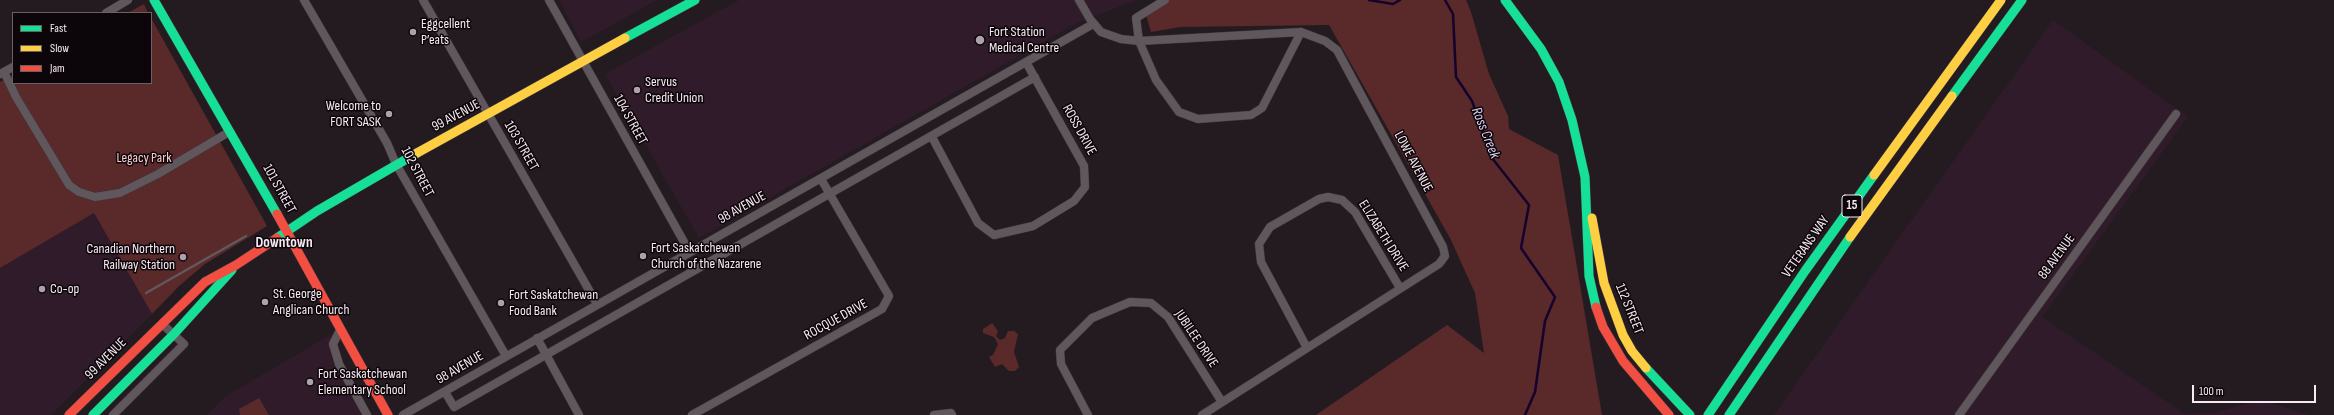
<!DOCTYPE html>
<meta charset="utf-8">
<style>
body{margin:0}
#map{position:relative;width:2334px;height:415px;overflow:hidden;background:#241b21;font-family:"Sofia Sans Condensed",sans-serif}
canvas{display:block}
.legend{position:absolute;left:12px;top:12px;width:140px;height:72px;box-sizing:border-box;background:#0c060a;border:1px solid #6a6167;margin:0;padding:5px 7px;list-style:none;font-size:12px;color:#f7eaf2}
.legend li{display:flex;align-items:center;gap:8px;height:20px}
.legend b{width:20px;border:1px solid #6a6167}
.scale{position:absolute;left:2192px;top:385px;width:124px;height:18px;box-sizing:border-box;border:2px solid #f7eaf2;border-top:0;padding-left:5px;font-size:12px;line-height:14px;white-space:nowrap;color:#f7eaf2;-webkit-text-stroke:3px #0c060a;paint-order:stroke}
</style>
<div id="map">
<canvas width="2334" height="415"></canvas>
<ul class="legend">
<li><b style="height:5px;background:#16e098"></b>Fast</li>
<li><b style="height:5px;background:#ffcf43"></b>Slow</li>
<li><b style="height:5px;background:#f24e42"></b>Jam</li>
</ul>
<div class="scale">100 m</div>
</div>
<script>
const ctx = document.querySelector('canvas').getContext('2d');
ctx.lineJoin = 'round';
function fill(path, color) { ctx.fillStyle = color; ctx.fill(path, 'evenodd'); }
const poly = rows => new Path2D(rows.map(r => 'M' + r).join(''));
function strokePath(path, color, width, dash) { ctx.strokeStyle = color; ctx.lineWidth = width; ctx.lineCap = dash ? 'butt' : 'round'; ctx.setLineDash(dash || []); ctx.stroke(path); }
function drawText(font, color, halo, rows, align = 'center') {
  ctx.font = font + ' "Sofia Sans Condensed",sans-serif'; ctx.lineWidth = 3; ctx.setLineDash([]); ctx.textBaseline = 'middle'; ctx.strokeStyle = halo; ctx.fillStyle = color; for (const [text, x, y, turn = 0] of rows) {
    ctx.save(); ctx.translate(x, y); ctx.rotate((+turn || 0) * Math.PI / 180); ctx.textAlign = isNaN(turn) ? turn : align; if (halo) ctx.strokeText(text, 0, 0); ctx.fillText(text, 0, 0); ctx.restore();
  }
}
fill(poly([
 [559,0,657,0,581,42],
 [739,0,1136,0,1075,24,699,238,605,74],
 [2053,20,2188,117,2042,317,2185,414,2213,413,2261,400,2308,415,1774,415],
 [94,213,152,314,51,415,0,415,0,268],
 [330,335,368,415,207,415,226,396]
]), '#301b2a');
fill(poly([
 [1170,0,1466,0,1471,12,1489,74,1508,116,1509,129,1558,155,1602,415,1316,415,1447,325,1484,353,1475,293,1450,238,1329,25,1180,27,1151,32,1146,15],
 [144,4,148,13,128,13],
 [151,18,267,226,205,264,179,286,152,314,94,213,0,268,0,82,13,75,13,83,151,83],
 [992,323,998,331,996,336,1000,340,1005,338,1008,331,1014,331,1018,334,1014,352,1019,367,1015,371,1009,371,1002,364,995,367,989,357,993,355,998,344,994,337,983,333,983,329],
 [259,398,269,415,240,415,239,409]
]), '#5a292a');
strokePath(poly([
 [1369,0,1393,4,1400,0],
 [1445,0,1453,14,1456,77,1472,101,1492,158,1529,205,1521,248,1555,297,1545,321,1535,392,1525,415]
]), '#15022c', 2.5);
const street = poly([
 [304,0,387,143,396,164,506,356],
 [423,0,597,304],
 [549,0,689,251],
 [1079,0,1090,19,1101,32,1121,39,1139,41,1301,32,1325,41,1337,50,1443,247,1445,256,1439,264,1202,415],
 [1165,0,1136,18,1139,41,1156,80,1179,112,1198,119,1251,115,1262,108,1301,32],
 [106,13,128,0],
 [4,72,16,97,69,185,79,192,95,197,120,193,158,174,229,132],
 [0,74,13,67],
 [932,137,978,223,994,235,1033,226,1074,201,1085,187,1084,166,1026,62],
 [340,330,333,344,339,364,367,415],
 [537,338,579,415],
 [1307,348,1261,262,1259,244,1270,227,1319,199,1328,197,1342,200,1355,212,1400,288],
 [445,392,454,407,1035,77],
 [113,415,184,344,162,324],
 [403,415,1093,24],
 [692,415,882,309,889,296,821,179],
 [934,415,951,413,952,415],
 [1088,415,1061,364,1060,350,1092,318,1130,302,1151,303,1168,317,1222,402],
 [1959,415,2176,114]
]);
const fast = poly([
 [154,0,277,214],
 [1505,0,1541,49,1559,82,1572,120,1585,177,1589,276,1596,307],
 [625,38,695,0],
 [1952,96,2022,0],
 [277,238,317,211,417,153],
 [1646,368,1690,415],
 [93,415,174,334,232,270],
 [1708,415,1805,271,1874,175],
 [1729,415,1850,237]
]);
const slow = poly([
 [417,153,625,38],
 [1874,175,2001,0],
 [1592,218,1604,283,1623,335,1632,351,1646,368],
 [1850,237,1952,96]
]);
const jam = poly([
 [277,214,388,415],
 [1596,307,1603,327,1623,361,1669,415],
 [69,415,205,282,236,265,277,238]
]);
strokePath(street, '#3f373c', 9);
strokePath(fast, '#3f373c', 10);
strokePath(slow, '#3f373c', 10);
strokePath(jam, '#3f373c', 10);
strokePath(street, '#5f575c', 8);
strokePath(fast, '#16e098', 9);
strokePath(slow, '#ffcf43', 9);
strokePath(jam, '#f24e42', 9);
strokePath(poly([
 [146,293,246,236]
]), '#60595d', 2.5);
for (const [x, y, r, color] of [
 [413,32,4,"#ada2a9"],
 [980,40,5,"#ada2a9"],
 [637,90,4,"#ada2a9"],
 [389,114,4,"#ada2a9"],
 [643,256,4,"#ada2a9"],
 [183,257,4,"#ada2a9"],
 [42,289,4,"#ada2a9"],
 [265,302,4,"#ada2a9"],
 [501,303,4,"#ada2a9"],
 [310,382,4,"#ada2a9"]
]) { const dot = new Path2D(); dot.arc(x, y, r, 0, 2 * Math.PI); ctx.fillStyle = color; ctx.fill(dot); strokePath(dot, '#0c060a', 1.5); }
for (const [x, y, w] of [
 [1852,206,20]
]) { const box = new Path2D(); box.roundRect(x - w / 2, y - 11, w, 22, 3); ctx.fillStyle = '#0c060a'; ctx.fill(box); strokePath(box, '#f7eaf2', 1); }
drawText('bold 13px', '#f7eaf2', null, [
 ["15",1852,206]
]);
drawText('14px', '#f7eaf2', '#0c060a', [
 ["Eggcellent",421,24],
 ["P’eats",421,40],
 ["Fort Station",989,32],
 ["Medical Centre",989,48],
 ["Servus",645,82],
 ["Credit Union",645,98],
 ["Welcome to",381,106,"right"],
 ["FORT SASK",381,122,"right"],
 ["Fort Saskatchewan",651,248],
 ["Church of the Nazarene",651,264],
 ["Canadian Northern",175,249,"right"],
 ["Railway Station",175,265,"right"],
 ["Co-op",50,289],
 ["St. George",273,294],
 ["Anglican Church",273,310],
 ["Fort Saskatchewan",509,295],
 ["Food Bank",509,311],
 ["Fort Saskatchewan",318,374],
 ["Elementary School",318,390]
], 'left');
drawText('14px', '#f7eaf2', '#0c060a', [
 ["99 AVENUE",456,116,-28],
 ["104 STREET",630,120,61],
 ["ROSS DRIVE",1079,130,61],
 ["103 STREET",521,146,60],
 ["LOWE AVENUE",1413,162,62],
 ["102 STREET",417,172,62],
 ["101 STREET",279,189,61],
 ["98 AVENUE",742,208,-29],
 ["ELIZABETH DRIVE",1383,236,58],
 ["VETERANS WAY",1806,247,-55],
 ["88 AVENUE",2057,257,-54],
 ["112 STREET",1629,309,68],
 ["ROCQUE DRIVE",836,320,-29],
 ["JUBILEE DRIVE",1196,339,56],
 ["99 AVENUE",106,359,-45],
 ["98 AVENUE",460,368,-30]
]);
drawText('14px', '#fbcfcc', '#0c060a', [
 ["Legacy Park",144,158]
]);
drawText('italic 15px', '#d8cef2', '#0c060a', [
 ["Ross Creek",1485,133,68]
]);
drawText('bold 15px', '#f7eaf2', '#0c060a', [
 ["Downtown",284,243]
]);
</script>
